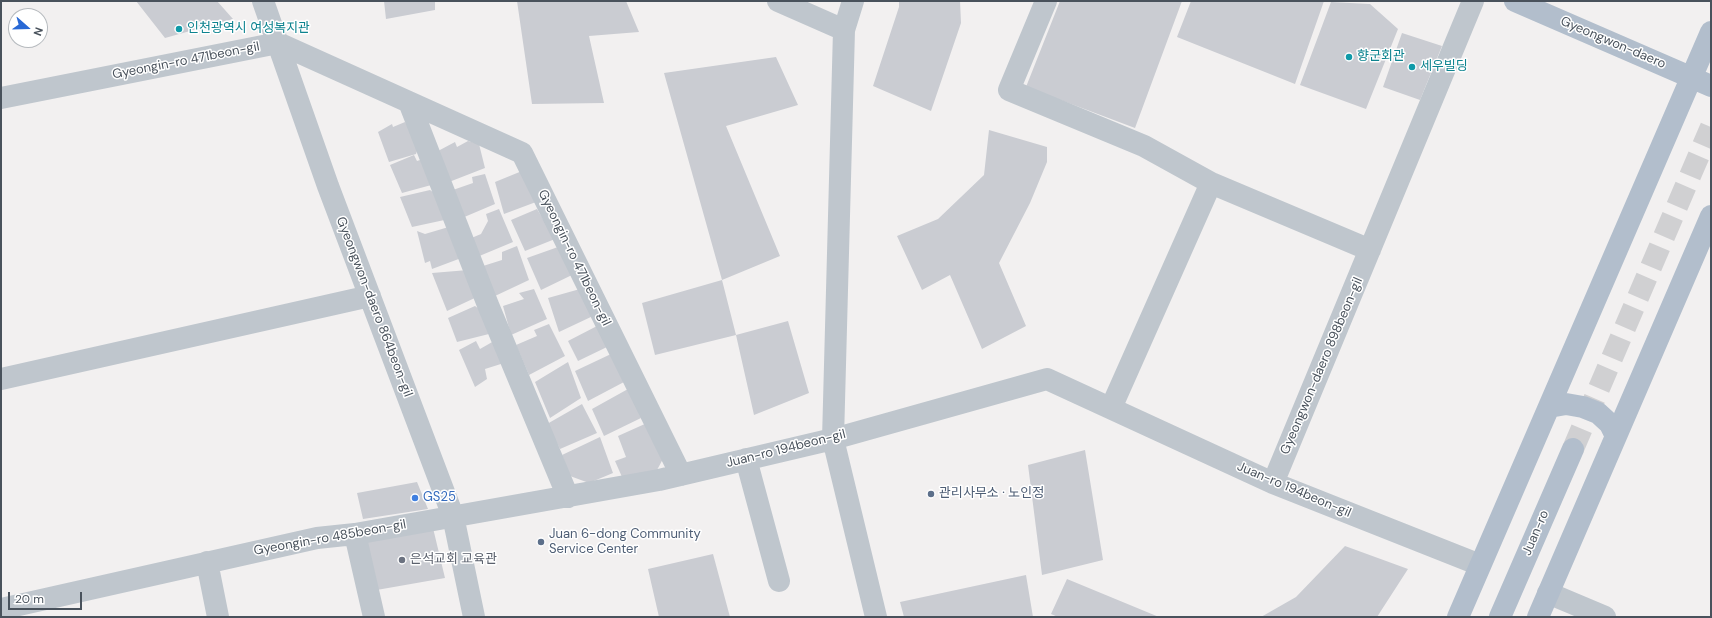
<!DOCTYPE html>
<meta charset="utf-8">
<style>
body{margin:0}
#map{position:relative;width:1712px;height:618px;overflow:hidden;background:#f2f0f0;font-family:"DM Sans",sans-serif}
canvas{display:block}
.frame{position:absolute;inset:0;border:2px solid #49525c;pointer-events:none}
.north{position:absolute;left:8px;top:8px;width:40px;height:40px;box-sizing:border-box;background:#fff;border:1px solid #b6babe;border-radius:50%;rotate:110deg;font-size:11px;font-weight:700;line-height:16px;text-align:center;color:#49525c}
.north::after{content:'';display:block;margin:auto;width:14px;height:18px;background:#2868d5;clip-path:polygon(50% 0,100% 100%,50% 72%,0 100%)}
.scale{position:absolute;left:8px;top:592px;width:74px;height:18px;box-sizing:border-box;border:2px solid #49525c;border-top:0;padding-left:5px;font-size:12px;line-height:14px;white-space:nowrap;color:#49525c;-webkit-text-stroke:3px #fff;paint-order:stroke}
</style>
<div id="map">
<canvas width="1712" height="618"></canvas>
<div class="frame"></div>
<div class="north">N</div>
<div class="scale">20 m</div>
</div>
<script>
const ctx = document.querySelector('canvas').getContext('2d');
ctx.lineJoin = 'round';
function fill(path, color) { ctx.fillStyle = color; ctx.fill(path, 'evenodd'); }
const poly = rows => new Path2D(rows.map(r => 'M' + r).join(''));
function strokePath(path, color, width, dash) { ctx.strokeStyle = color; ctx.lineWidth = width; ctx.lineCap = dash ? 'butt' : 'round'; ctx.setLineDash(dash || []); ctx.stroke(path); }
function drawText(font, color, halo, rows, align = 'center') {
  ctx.font = font + ' "DM Sans","Noto Sans KR",sans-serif'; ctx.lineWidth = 3; ctx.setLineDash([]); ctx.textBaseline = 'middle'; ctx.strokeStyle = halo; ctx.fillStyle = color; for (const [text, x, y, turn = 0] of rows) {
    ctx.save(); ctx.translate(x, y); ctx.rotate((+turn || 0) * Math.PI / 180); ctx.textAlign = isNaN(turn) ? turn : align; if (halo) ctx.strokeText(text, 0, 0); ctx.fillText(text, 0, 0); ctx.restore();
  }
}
fill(poly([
 [136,1,217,1,233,19,165,38],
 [384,1,435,1,435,10,386,19],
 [517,1,626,1,639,32,589,36,604,103,532,104],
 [899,1,960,1,961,23,931,111,873,86,899,7],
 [1060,1,1182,1,1135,128,1026,87],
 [1191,1,1324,1,1295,84,1177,37],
 [1331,2,1370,4,1398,29,1366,109,1300,85],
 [1402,33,1442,46,1420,100,1383,87],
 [776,57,798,105,726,126,780,256,722,280,736,335,655,355,642,303,722,280,664,73],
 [405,122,419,145,416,154,389,162,378,132,392,124,393,127],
 [989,130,1047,147,1047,162,1030,203,999,263,1026,326,982,349,950,275,922,290,897,236,938,219,984,175],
 [468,141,479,144,485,168,449,182,438,151,455,142,457,147],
 [414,155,417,161,423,159,435,184,402,193,390,165],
 [522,171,536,202,504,214,495,182],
 [485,174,495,204,462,218,450,191,473,183,472,177],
 [430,190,442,199,449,219,412,227,400,197],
 [499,209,513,242,477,257,469,239,481,234,488,221,486,214],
 [537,209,555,239,525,251,511,220],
 [452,226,464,257,432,269,430,261,425,263,417,231,425,234],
 [517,246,529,280,495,296,483,266,502,260,502,252],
 [558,247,572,275,541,290,527,258],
 [468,270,479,296,447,311,432,273],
 [534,289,547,319,511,335,503,306,524,299,519,293],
 [580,289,593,316,559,332,548,298],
 [475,306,483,312,493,333,457,342,448,318],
 [788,321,809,393,754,415,736,335],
 [549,324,565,356,529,375,516,345,537,336,534,330],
 [597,326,607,347,578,361,568,341],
 [476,341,480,349,494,341,504,363,485,369,487,379,475,387,459,350],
 [611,354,624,382,588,401,575,371],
 [568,362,581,398,550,418,535,382],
 [628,389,641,418,604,436,592,409],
 [582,404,597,433,560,449,547,424],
 [647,423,664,457,657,470,622,477,615,461,626,457,618,436],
 [600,437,613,473,589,483,570,476,562,455],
 [1085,450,1103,560,1042,575,1028,465],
 [417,482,428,509,363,519,357,493],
 [433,528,445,578,371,591,360,541],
 [1345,546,1408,569,1377,617,1261,617,1296,597],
 [713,554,730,617,659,617,648,569],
 [1026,575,1033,617,904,617,900,602],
 [1067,579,1159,617,1058,617,1051,614]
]), '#caccd2');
strokePath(poly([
 [1573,449,1711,127]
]), '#d0d0d2', 22, [22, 11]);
strokePath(poly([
 [263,1,328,186,453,516,474,617],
 [778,1,844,30],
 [853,1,844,30,833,439,876,617],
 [1046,1,1009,90,1144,146,1211,183,1370,250],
 [1,98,278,43,522,153,681,475],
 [409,102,488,305,568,497],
 [1,379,370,296],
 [1111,408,1211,183],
 [746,459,779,581],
 [1273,483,1473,1],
 [355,534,374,617],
 [207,562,218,617],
 [1548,593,1605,617],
 [1,609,317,538,355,534,659,480,833,439,1047,379,1273,483,1480,565]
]), '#bfc6cd', 22);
strokePath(poly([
 [1515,1,1711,86],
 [1549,407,1566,404,1583,407,1598,413,1610,424,1616,436],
 [1458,617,1711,32],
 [1500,617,1573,449],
 [1538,617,1711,216]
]), '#b2becc', 22);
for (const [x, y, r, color] of [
 [179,29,4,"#0f9aa8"],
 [1349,57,4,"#0f9aa8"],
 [1412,67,4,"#0f9aa8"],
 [931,494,4,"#5c6f8a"],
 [415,498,4,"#3f7fe0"],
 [541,542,4,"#5c6f8a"],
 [402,560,4,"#6b7280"]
]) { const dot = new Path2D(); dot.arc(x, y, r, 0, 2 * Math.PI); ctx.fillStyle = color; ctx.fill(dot); strokePath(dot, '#fff', 1.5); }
drawText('13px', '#0d838f', '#fff', [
 ["인천광역시 여성복지관",187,29],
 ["향군회관",1357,57],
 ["세우빌딩",1420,67]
], 'left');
drawText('13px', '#49525c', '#fff', [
 ["Gyeongwon-daero",1613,43,23],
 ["Gyeongin-ro 471beon-gil",186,61,-11],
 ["Gyeongin-ro 471beon-gil",574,258,64],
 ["Gyeongwon-daero 864beon-gil",374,307,69],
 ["Gyeongwon-daero 898beon-gil",1322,366,-67],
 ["Juan-ro 194beon-gil",786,449,-14],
 ["Juan-ro 194beon-gil",1294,490,23],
 ["Juan-ro",1536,533,-67],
 ["Gyeongin-ro 485beon-gil",330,538,-10]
]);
drawText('13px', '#4e5e75', '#fff', [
 ["관리사무소 · 노인정",939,494],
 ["Juan 6-dong Community",549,535],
 ["Service Center",549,550]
], 'left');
drawText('13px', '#366cbe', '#fff', [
 ["GS25",423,498]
], 'left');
drawText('13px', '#5b616d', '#fff', [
 ["은석교회 교육관",410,560]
], 'left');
</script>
